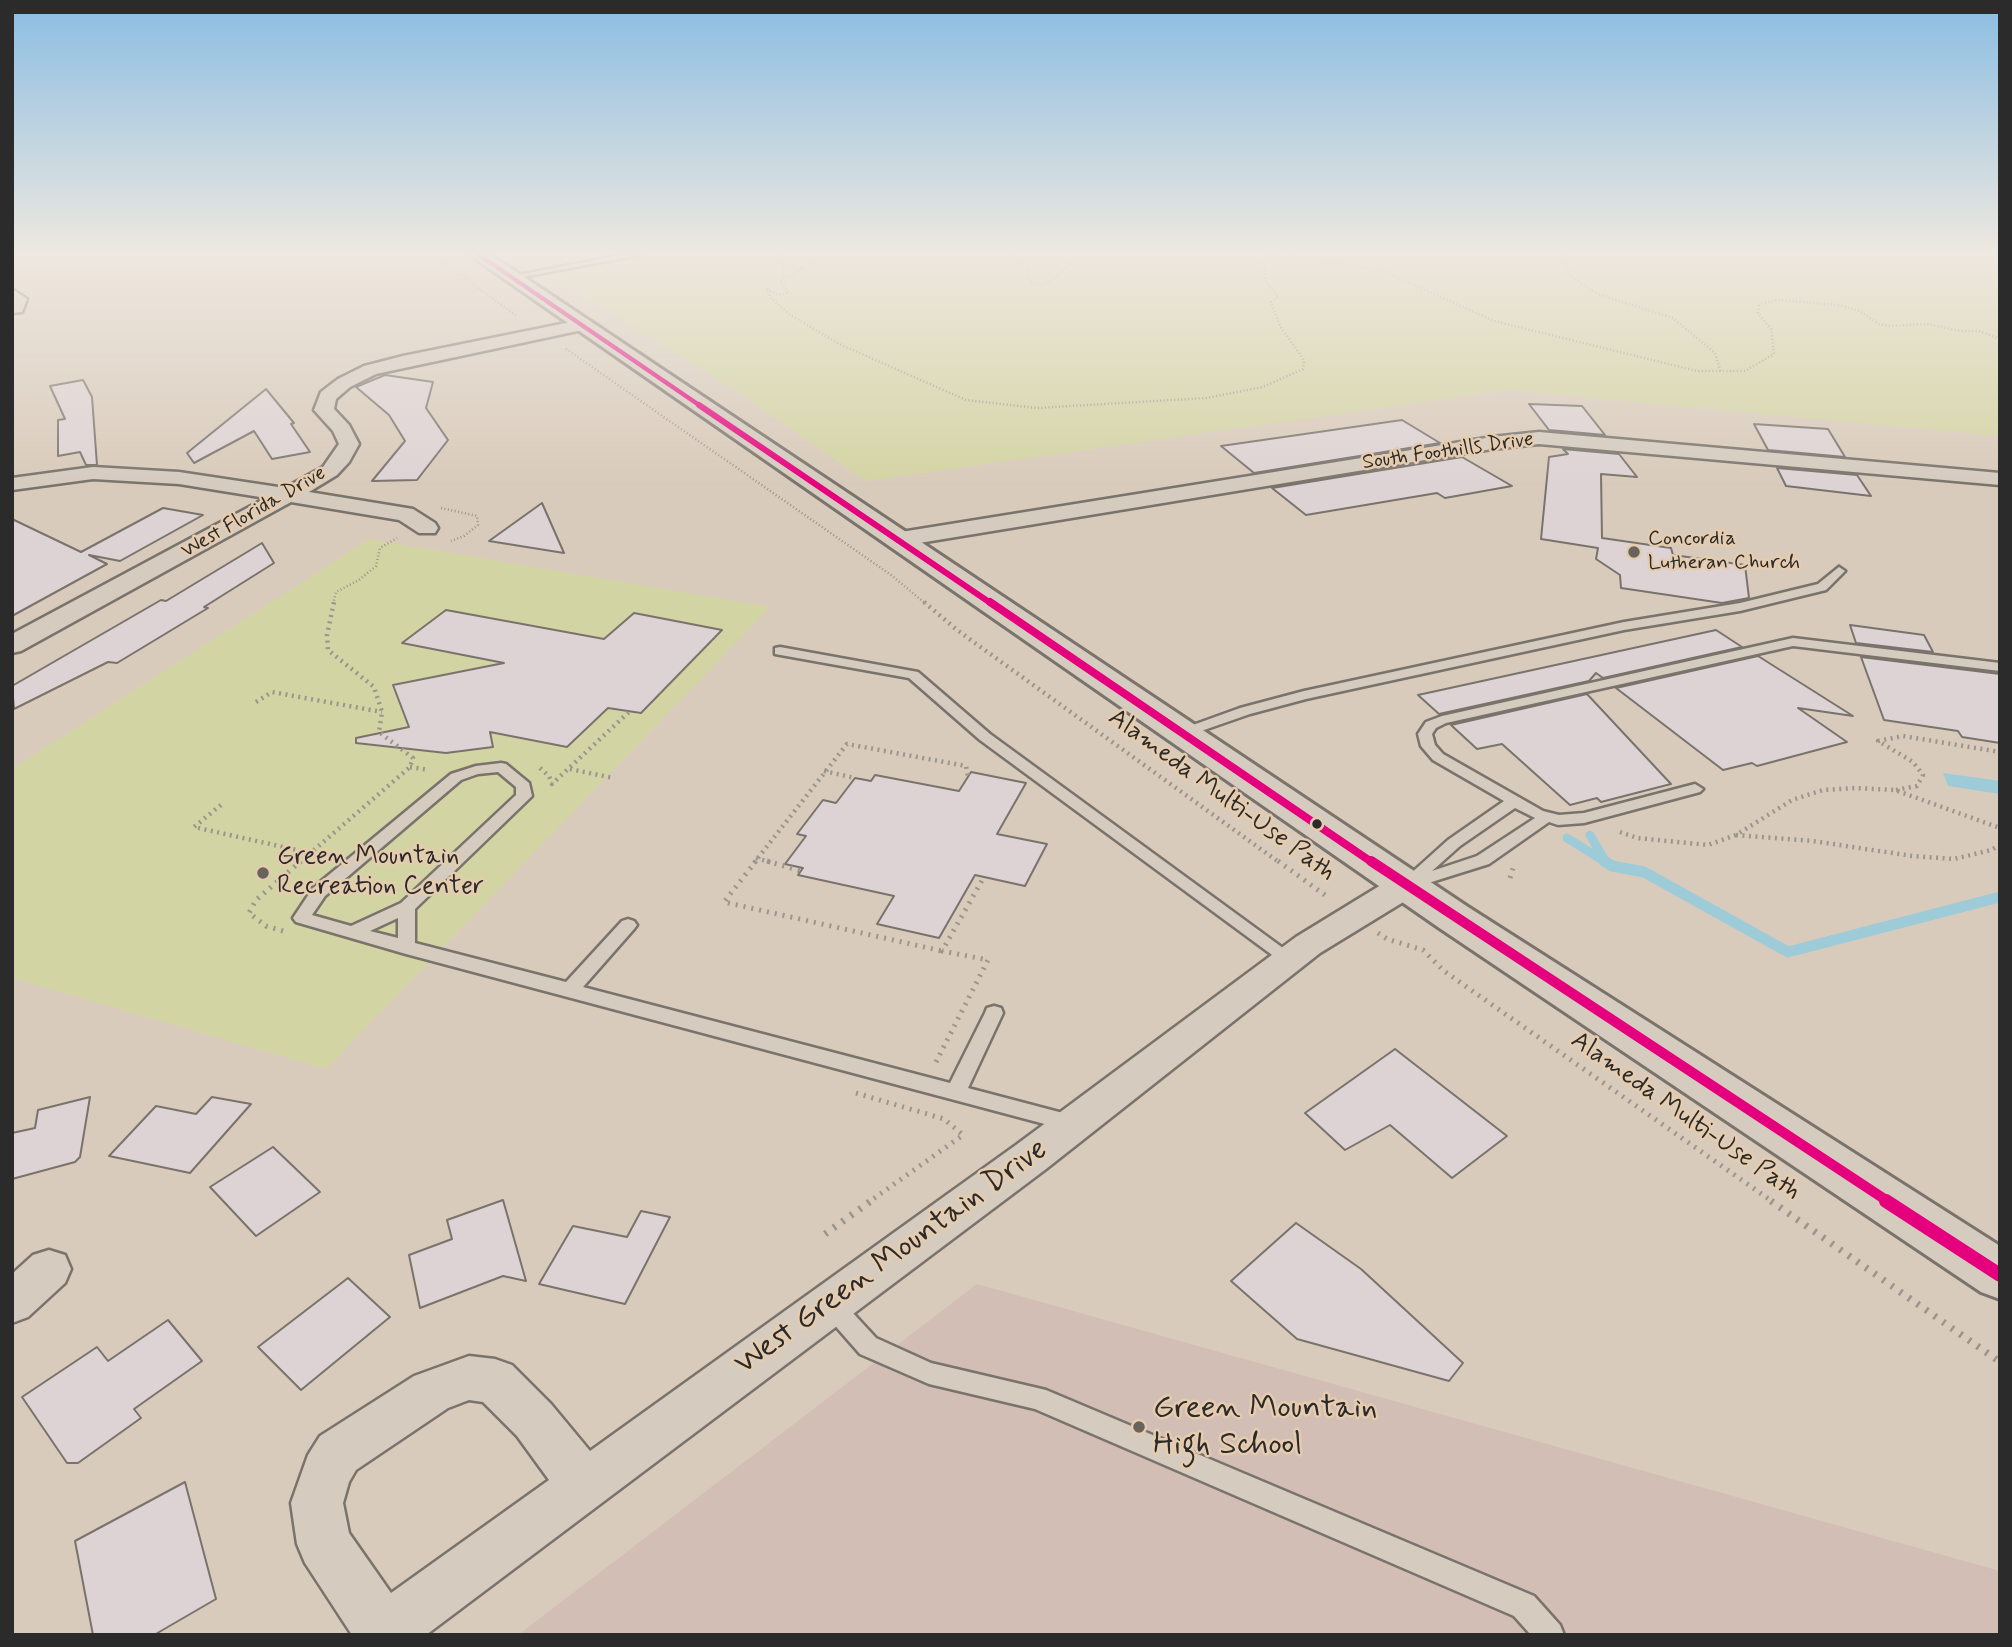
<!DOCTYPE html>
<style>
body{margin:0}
#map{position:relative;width:2012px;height:1647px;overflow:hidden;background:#d9cbbb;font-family:Mynerve,sans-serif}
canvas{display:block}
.frame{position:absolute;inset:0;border:14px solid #2b2b2b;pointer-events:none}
</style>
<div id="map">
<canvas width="2012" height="1647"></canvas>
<div class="frame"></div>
</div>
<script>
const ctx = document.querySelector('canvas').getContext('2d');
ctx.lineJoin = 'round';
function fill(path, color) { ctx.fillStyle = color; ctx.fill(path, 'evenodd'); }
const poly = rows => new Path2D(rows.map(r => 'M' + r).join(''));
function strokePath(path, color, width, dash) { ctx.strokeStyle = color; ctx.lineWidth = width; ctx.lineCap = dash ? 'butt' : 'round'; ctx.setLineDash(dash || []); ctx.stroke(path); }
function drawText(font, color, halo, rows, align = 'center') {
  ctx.font = font + ' Mynerve,sans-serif'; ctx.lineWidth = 5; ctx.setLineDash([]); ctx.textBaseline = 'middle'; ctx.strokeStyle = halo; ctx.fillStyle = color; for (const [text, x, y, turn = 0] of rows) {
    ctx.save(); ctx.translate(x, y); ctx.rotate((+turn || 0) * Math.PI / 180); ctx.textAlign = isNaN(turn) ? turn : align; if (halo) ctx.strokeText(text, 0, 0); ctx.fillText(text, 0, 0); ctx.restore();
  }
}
fill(poly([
 [977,1284,2000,1571,2000,1635,518,1635]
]), '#d2beb4');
fill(poly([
 [519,255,2000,255,2000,436,1508,390,866,481,739,393],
 [369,539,770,607,326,1069,12,978,12,769]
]), '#d3d4a3');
fill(poly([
 [1943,773,2000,781,2000,794,1948,786]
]), '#9ecbd8');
strokePath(poly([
 [1590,835,1604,859],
 [1567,838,1607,863]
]), '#9ecbd8', 9);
strokePath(poly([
 [1604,861,1612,866,1644,872,1788,952,2000,897]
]), '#9ecbd8', 11);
const building = poly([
 [385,375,433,382,426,408,448,440,417,480,372,481,405,441,389,415,356,387,385,375],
 [83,380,92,397,97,465,86,465,80,452,58,456,58,420,65,419,50,386,83,380],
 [266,389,294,423,291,424,310,452,272,459,254,431,194,463,187,453,266,389],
 [1529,404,1582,406,1605,435,1549,430,1529,404],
 [1402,420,1440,443,1254,473,1221,446,1402,420],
 [1754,424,1828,429,1845,457,1768,450,1754,424],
 [1563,449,1619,454,1637,477,1601,474,1602,538,1671,548,1673,555,1745,565,1749,598,1722,603,1621,588,1620,575,1596,559,1598,548,1541,539,1549,457,1568,454,1563,449],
 [1462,457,1512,486,1445,498,1437,493,1306,515,1272,488,1462,457],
 [1777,468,1857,475,1871,496,1786,486,1777,468],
 [542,503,564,553,489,541,542,503],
 [163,508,203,515,120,561,89,555,107,564,12,616,12,519,81,552,163,508],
 [262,543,274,563,204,607,208,608,117,663,108,662,14,709,12,686,161,600,166,601,262,543],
 [446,610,604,639,634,613,722,630,641,713,608,708,567,747,490,732,493,747,446,753,356,743,356,738,409,727,393,685,504,663,402,643,446,610],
 [1850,625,1924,635,1933,652,1856,643,1850,625],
 [1716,630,1742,647,1603,678,1596,673,1589,681,1439,714,1418,695,1716,630],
 [1758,656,1853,716,1798,708,1847,742,1757,766,1752,763,1723,770,1616,688,1758,656],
 [1861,657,2000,674,2000,743,1962,737,1958,731,1884,720,1861,657],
 [1587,694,1671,784,1601,802,1597,798,1570,805,1502,744,1477,749,1451,725,1587,694],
 [971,772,1026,783,997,834,1047,844,1025,886,975,875,939,938,877,924,894,896,798,875,803,868,785,864,806,836,797,834,823,800,836,803,855,778,871,781,875,775,959,791,971,772],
 [1395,1049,1507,1136,1452,1178,1390,1125,1345,1150,1305,1113,1395,1049],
 [90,1097,80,1157,75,1162,12,1179,12,1133,35,1128,38,1110,90,1097],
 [212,1097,251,1104,190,1173,109,1156,156,1106,196,1114,212,1097],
 [273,1147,320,1192,256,1236,210,1187,273,1147],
 [503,1200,526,1281,503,1276,420,1308,409,1255,452,1239,447,1220,503,1200],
 [641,1211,670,1217,625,1304,539,1284,573,1226,627,1237,641,1211],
 [1296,1223,1361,1269,1463,1363,1449,1381,1297,1339,1231,1281,1296,1223],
 [348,1278,390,1317,301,1390,258,1347,348,1278],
 [168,1320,202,1361,134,1409,141,1418,78,1463,67,1463,22,1397,97,1347,108,1361,168,1320],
 [185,1482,216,1599,154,1635,93,1635,75,1541,185,1482]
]);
fill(building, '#ded3d4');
strokePath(building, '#79736c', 2);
const service = poly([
 [622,255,639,255,512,279,508,277,622,255],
 [1839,567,1845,571,1826,590,1740,611,1624,630,1306,699,1250,714,1184,737,1177,733,1179,730,1240,708,1304,691,1624,622,1740,603,1818,584,1839,567],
 [1793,638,2000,663,2000,671,1793,646,1446,723,1436,728,1432,734,1435,745,1443,754,1543,811,1559,815,1584,813,1695,784,1703,789,1700,792,1584,823,1558,825,1549,822,1489,864,1406,890,1398,885,1448,840,1504,801,1433,760,1421,746,1418,734,1426,722,1442,716,1793,638],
 [1515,808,1535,818,1477,856,1432,871,1460,846,1515,808],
 [780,647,918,672,990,734,1298,959,1295,963,1289,965,1283,963,980,740,909,678,775,654,775,648,780,647],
 [501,763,506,764,529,783,532,796,415,909,415,943,566,982,622,921,628,919,634,921,637,925,634,929,583,987,950,1083,985,1013,987,1008,994,1006,1001,1008,1003,1013,968,1088,1078,1117,1081,1123,1078,1129,1071,1131,406,954,296,922,293,918,313,888,451,774,476,766,501,763],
 [498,772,516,787,516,795,401,903,351,926,312,915,325,896,461,780,478,774,498,772],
 [398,918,398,938,370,931,398,918],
 [832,1296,840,1299,876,1338,931,1363,1046,1390,1534,1596,1560,1625,1564,1635,1531,1635,1514,1616,1035,1409,929,1384,860,1354,824,1313,821,1306,824,1299,832,1296]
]);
const minor = poly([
 [12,289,27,299,22,312,12,313,12,289],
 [581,320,589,325,587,329,376,374,350,387,336,399,334,409,349,425,359,444,349,462,337,475,309,492,413,509,435,523,438,528,435,533,419,533,399,520,291,502,21,651,12,653,12,634,266,498,179,484,93,479,12,490,12,478,93,467,179,472,285,488,323,467,339,444,333,431,314,410,321,392,338,379,364,366,403,356,581,320],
 [1539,432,2000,473,2000,485,1539,444,1492,449,901,546,893,544,890,539,893,534,901,532,1492,437,1539,432],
 [1406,874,1418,877,1423,885,1418,893,1320,953,1046,1169,426,1635,352,1635,305,1563,297,1544,291,1503,308,1455,320,1436,414,1376,469,1356,495,1359,512,1365,551,1404,590,1451,1016,1145,1296,937,1394,877,1406,874],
 [469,1400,483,1402,517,1436,549,1480,391,1593,349,1533,343,1503,349,1482,356,1470,448,1408,469,1400],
 [49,1250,65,1255,71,1269,65,1283,28,1317,12,1323,12,1274,33,1255,49,1250]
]);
const secondary = poly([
 [470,255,491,255,1468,907,2000,1246,2000,1299,1981,1292,1438,927,470,255]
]);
strokePath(service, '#79736c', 5);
strokePath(minor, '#79736c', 5);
strokePath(secondary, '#79736c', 6);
strokePath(poly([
 [433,255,517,316],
 [778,255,783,264,784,278],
 [1013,255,1027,268,1031,283,1042,285,1054,279,1080,255],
 [1286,255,1383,271,1494,321,1697,371,1745,371,1774,354,1771,329,1758,313,1759,306,1763,303,1779,300,1838,305,1860,311,1879,324,1889,326,1927,324,1960,331,1979,331,2000,339],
 [1567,255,1566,268,1570,276,1598,294,1673,318,1715,353,1721,373],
 [783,264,802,269],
 [767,288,770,297,789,314,839,344,966,400,1037,408,1206,398,1263,387,1303,369,1304,360,1280,326,1271,302,1278,297,1266,282,1264,265,1269,255,1281,255],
 [767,289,778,295,789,293,780,282,826,255],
 [566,349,891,575,926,604],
 [441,508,477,516,478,525,464,536,451,541],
 [333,604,336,592,359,580,376,566,380,548,397,538]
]), '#9b958d', 2.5, [1, 2.5]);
strokePath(poly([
 [924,602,957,630,1280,863],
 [256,702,272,692,382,712],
 [410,767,429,770],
 [540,768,549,776,552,784,630,711],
 [570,769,613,778],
 [824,771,855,778],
 [1896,790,1917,786,1923,775,1913,762,1878,741,1903,736,2000,752],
 [221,805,194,827,310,853],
 [1620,832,1637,838,1708,845,1736,835,1792,800,1823,790,1856,788,1895,790,2000,828],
 [1736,835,1813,841,1912,856,1954,859,1991,850,2000,845],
 [756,858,773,863],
 [299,863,410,767,413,758,379,732,382,712,374,687,328,650,327,635,334,602],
 [754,863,847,744,966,766,968,777]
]), '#9b958d', 4.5, [2, 4.5]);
strokePath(poly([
 [756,861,724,902,942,951],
 [767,861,801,871],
 [1278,861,1329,898],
 [1510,878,1514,865],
 [283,931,266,926,249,913,256,900,301,861],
 [1378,933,1387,939,1423,950,1444,971,1773,1202],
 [936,1062,988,960,942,951,984,877],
 [856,1093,944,1119,963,1135,869,1202]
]), '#9b958d', 5, [2, 6]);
strokePath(poly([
 [1771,1201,2000,1362],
 [825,1234,871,1201]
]), '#9b958d', 7, [2.5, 8]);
fill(service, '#d5cbbf');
fill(minor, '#d5cbbf');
fill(secondary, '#d5cbbf');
strokePath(poly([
 [479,255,702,407]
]), '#e5007d', 4.5);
strokePath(poly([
 [699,405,992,604]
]), '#e5007d', 6);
strokePath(poly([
 [990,602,1373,863]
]), '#e5007d', 8);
strokePath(poly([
 [1371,861,1889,1202]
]), '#e5007d', 10);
strokePath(poly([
 [1886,1201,2000,1275]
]), '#e5007d', 14);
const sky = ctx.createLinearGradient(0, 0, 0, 486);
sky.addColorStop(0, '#8abde2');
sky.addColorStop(0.52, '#eee8e0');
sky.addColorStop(1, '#eee8e000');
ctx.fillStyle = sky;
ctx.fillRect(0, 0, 2012, 486);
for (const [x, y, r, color] of [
 [1634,552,7,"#68635d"],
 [1317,824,6,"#2b2b2b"],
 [263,873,7,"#68635d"],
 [1139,1427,7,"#68635d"]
]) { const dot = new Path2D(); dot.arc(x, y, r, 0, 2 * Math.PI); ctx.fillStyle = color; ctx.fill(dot); strokePath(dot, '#e6ccae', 2.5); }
drawText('21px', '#2b2b2b', '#e6ccae', [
 ["South Foothills Drive",1448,452,-8],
 ["West Florida Drive",254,513,-30]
]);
drawText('21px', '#2b2b2b', '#e6ccae', [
 ["Concordia",1648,540],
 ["Lutheran Church",1648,564]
], 'left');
drawText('26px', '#2b2b2b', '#e6ccae', [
 ["Alameda Multi-Use Path",1221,796,36],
 ["Alameda Multi-Use Path",1685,1117,35]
]);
drawText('26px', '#2b2b2b', '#e6ccae', [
 ["Green Mountain",277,858],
 ["Recreation Center",277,888]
], 'left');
drawText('32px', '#2b2b2b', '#e6ccae', [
 ["West Green Mountain Drive",892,1258,-36]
]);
drawText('32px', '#2b2b2b', '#e6ccae', [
 ["Green Mountain",1153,1409],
 ["High School",1153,1446]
], 'left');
</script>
